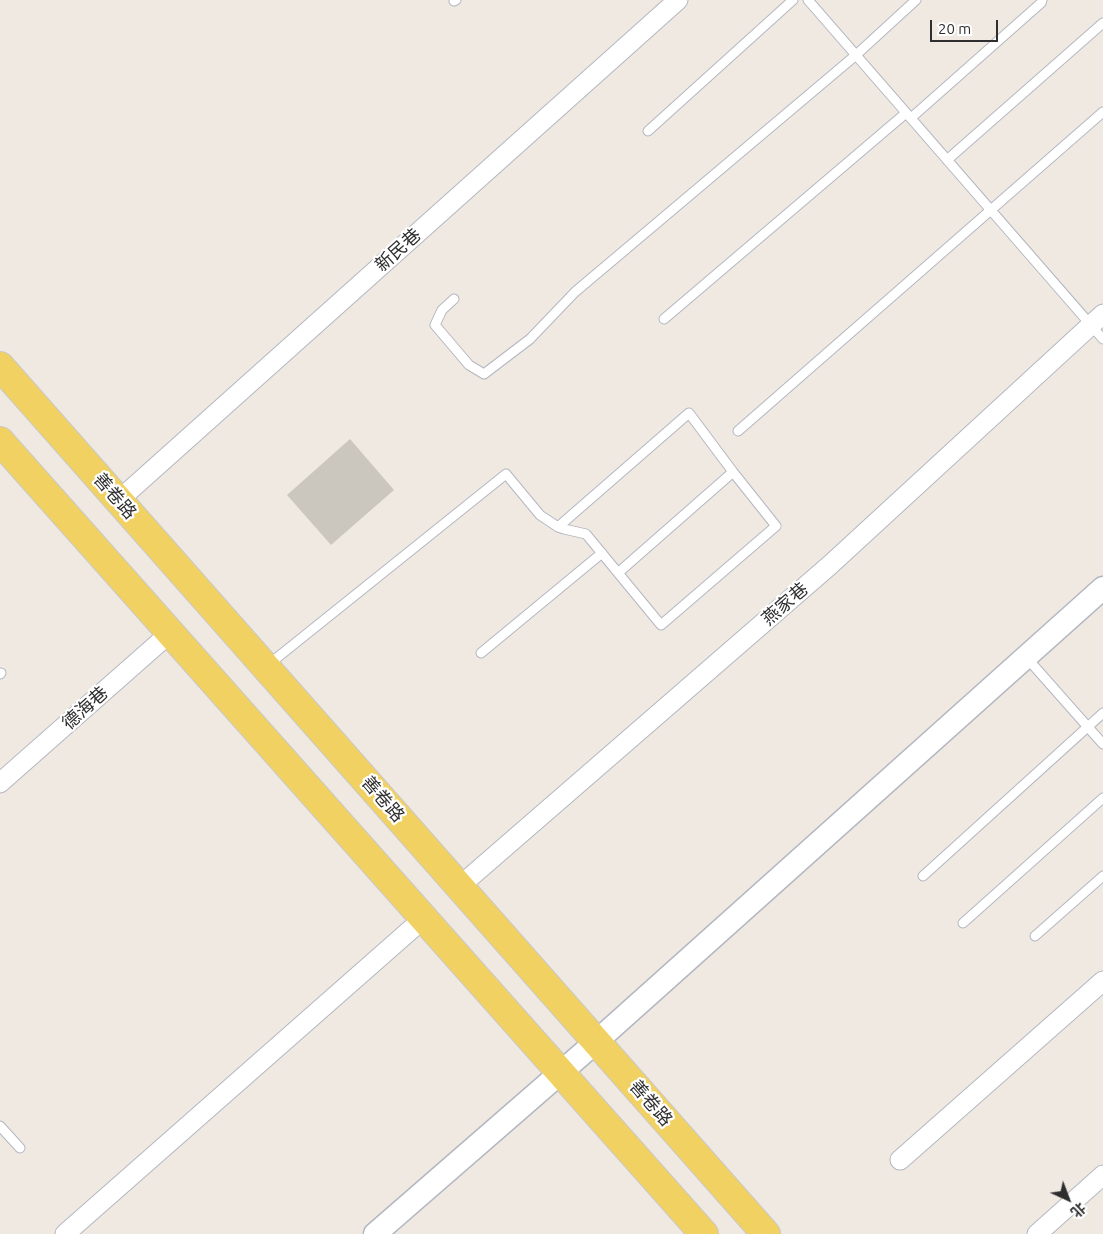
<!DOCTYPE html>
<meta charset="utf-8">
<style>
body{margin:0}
#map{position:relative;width:1103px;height:1234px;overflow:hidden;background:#efe9e1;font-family:Ubuntu,"Noto Sans SC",sans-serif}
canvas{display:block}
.north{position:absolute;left:1043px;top:1174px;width:50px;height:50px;-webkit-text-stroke:4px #fff;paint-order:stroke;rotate:137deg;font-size:14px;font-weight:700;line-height:20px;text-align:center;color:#2e2e2e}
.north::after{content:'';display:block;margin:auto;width:18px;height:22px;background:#2e2e2e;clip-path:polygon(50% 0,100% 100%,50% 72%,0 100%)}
.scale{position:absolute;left:930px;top:20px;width:68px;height:22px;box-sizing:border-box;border:2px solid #2e2e2e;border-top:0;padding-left:6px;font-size:15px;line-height:18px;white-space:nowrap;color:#2e2e2e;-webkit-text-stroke:4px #fff;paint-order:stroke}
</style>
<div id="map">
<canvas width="1103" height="1234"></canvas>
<div class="north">北</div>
<div class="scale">20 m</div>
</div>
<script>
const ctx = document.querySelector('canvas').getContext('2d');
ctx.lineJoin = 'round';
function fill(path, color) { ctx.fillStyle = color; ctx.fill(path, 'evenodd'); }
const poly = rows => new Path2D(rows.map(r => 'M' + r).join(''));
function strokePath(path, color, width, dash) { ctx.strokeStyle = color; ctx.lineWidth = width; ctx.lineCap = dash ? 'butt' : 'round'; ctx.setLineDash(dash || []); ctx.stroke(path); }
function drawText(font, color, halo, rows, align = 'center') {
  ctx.font = font + ' Ubuntu,"Noto Sans SC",sans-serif'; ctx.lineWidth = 4.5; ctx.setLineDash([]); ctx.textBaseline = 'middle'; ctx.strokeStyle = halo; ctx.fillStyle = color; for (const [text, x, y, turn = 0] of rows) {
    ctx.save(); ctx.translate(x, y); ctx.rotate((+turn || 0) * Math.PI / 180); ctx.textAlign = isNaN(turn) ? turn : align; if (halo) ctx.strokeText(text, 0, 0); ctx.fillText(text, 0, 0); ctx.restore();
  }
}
fill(poly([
 [350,439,394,490,331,545,287,495]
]), '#cbc7bf');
const service = poly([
 [808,0,1103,339],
 [454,1,456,0],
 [648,131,793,0],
 [947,160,1103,23],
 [454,299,442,310,435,325,469,365,484,374,530,339,575,292,856,55,916,0],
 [664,319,906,113,911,118,1041,3,1042,0],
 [738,431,1103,112],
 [619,572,733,472],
 [481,653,602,553],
 [1026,657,1103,744],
 [268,665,506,474,540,515,558,527,564,529,586,534,661,625,776,526,733,472,689,413,558,527],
 [0,674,1,673],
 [923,876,1103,713],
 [963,923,1103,798],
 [1035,936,1103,876],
 [0,1126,20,1148]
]);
const minor = poly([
 [119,500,678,0],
 [0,783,170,633],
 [460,886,830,565,1103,314],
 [900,1160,1103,981],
 [65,1234,424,918],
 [1037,1234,1103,1175]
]);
const tertiary = poly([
 [375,1234,597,1041,1103,588]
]);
const primary = poly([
 [0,366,766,1234],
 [0,441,704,1234]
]);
strokePath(service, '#b4b7c1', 11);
strokePath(minor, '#b4b7c1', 21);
strokePath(tertiary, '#b4b7c1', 25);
strokePath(primary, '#c9c9c9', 30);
strokePath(service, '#fff', 9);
strokePath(minor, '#fff', 19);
strokePath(tertiary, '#fff', 22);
strokePath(primary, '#f2d163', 28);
drawText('18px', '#2e2e2e', '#fff', [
 ["新民巷",398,250,-42],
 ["善卷路",115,496,49],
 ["燕家巷",785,604,-41],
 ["德海巷",85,708,-42],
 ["善卷路",383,799,49],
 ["善卷路",651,1103,49]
]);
</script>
